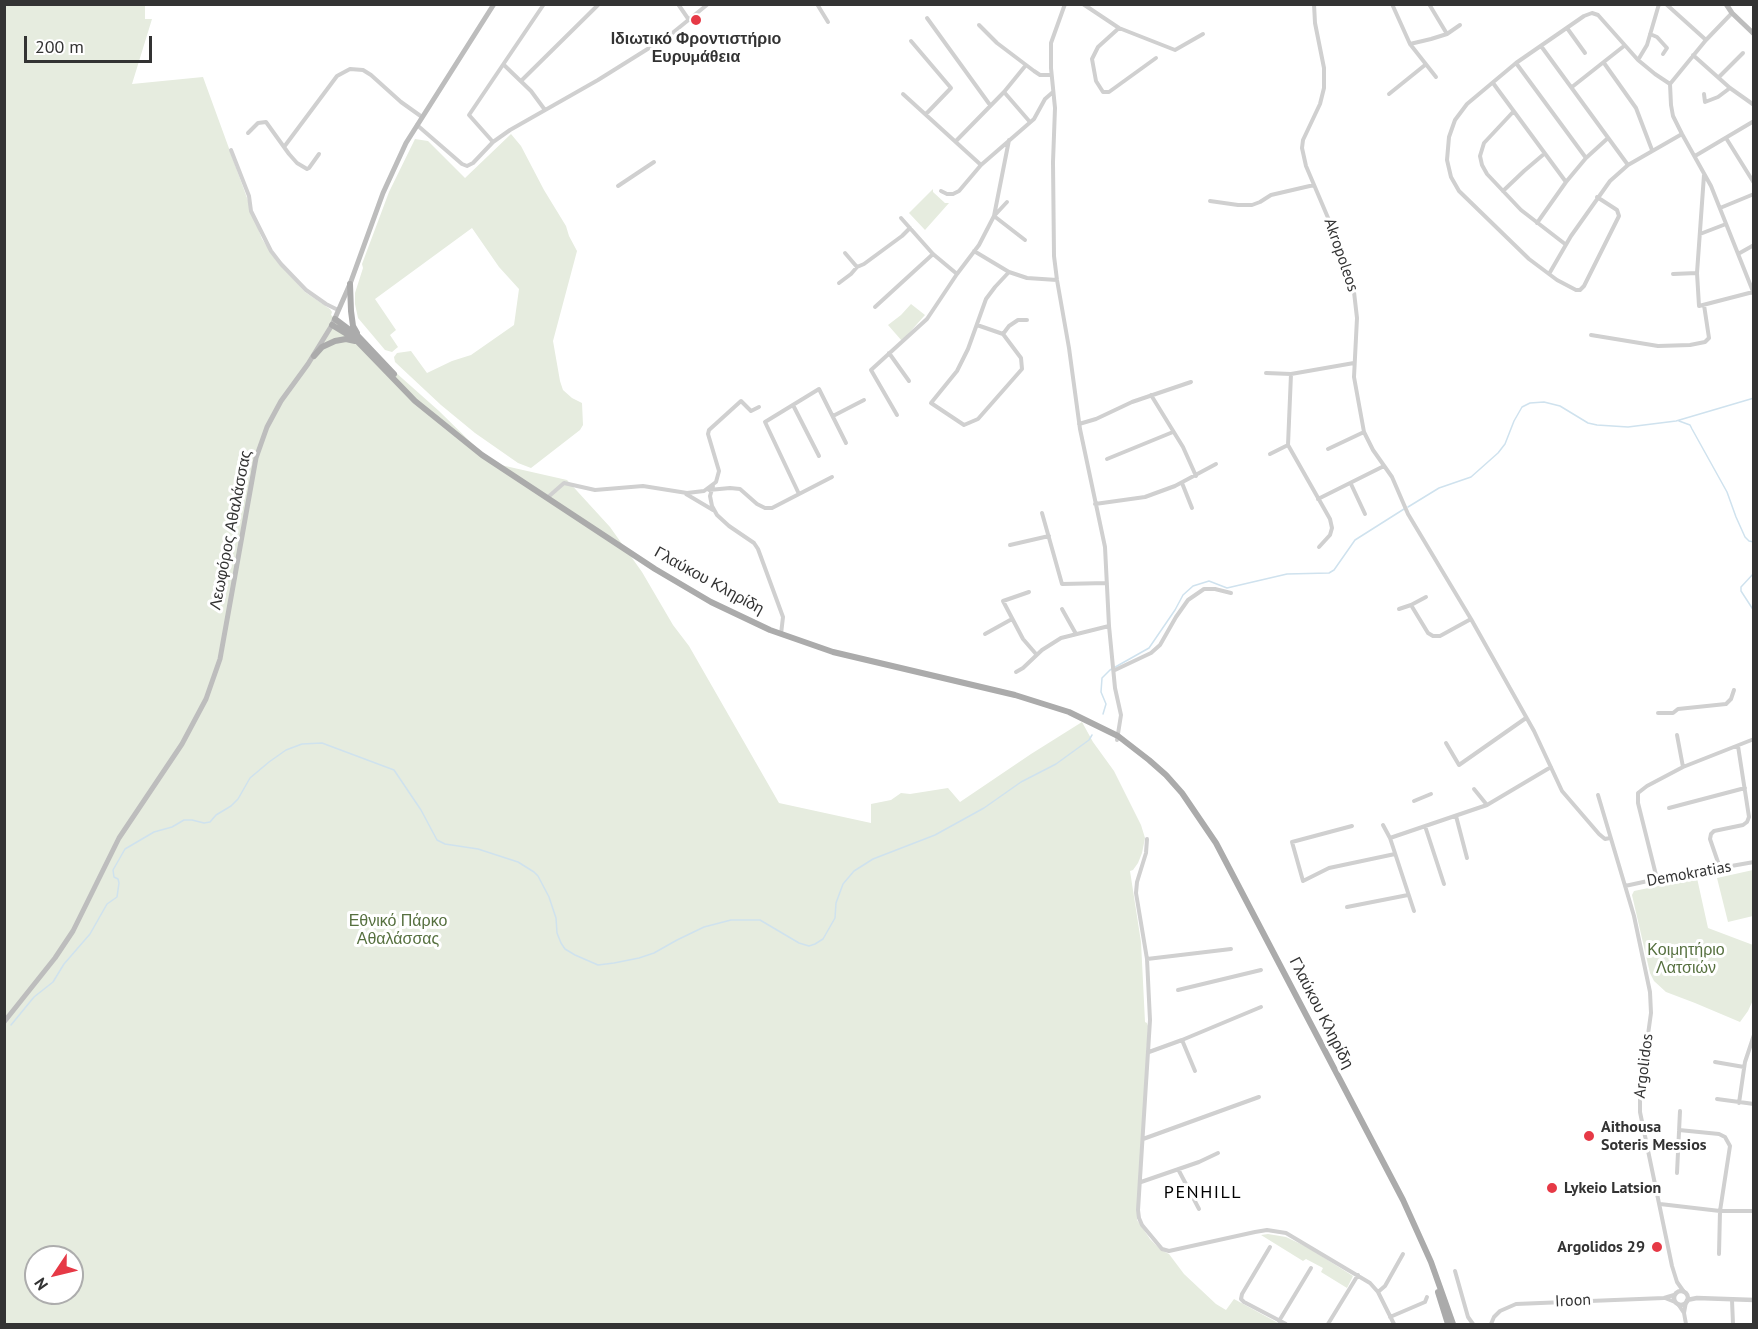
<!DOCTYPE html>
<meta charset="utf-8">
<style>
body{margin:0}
#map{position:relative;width:1758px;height:1329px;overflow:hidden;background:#fff;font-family:"PT Sans",sans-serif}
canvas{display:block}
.frame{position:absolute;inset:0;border:6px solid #333;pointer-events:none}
.north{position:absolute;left:24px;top:1245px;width:60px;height:60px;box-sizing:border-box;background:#fff;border:2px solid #adadad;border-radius:50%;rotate:235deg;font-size:16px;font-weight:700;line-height:24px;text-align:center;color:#333}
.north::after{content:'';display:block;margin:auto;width:21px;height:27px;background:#e63946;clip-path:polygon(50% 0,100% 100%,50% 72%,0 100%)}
.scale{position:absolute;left:24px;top:36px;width:128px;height:27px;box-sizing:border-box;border:3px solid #333;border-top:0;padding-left:8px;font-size:18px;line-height:21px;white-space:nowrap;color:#333;-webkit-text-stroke:4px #fff;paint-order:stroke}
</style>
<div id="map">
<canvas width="1758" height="1329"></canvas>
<div class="frame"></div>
<div class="north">N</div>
<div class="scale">200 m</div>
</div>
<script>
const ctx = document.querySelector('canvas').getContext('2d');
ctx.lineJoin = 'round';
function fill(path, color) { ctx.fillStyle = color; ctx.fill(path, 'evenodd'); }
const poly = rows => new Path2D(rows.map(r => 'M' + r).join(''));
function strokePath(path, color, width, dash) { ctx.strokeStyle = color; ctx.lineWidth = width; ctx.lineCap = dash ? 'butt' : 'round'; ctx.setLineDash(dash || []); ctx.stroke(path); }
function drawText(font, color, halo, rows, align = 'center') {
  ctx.font = font + ' "PT Sans",sans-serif'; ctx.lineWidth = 6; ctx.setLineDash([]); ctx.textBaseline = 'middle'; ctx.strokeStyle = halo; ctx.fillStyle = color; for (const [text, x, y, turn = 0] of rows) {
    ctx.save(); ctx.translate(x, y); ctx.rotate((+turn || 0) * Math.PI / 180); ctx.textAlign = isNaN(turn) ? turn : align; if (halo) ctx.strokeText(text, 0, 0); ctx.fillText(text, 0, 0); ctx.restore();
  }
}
fill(poly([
 [5,5,145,5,145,19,152,19,132,84,203,77,262,239,280,265,305,292,330,309,332,312,331,315,439,411,492,463,567,480,610,527,642,572,673,625,689,646,779,803,871,823,871,804,891,800,901,793,910,794,948,788,960,802,1031,754,1082,722,1093,742,1114,771,1141,825,1145,838,1142,853,1138,863,1133,870,1130,871,1141,942,1145,1022,1147,1023,1148,1026,1137,1220,1150,1239,1161,1250,1169,1254,1184,1274,1216,1304,1226,1310,1234,1299,1280,1324,5,1324],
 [36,1257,72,1257,72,1293,36,1293],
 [511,134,521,146,544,190,566,226,569,236,577,251,553,341,560,381,563,390,572,398,582,403,583,425,580,430,531,468,518,463,475,433,441,405,395,362,394,357,397,353,411,351,427,373,452,361,471,355,514,325,519,289,499,267,472,228,375,299,396,330,390,335,398,347,392,352,385,350,358,318,355,304,355,293,363,268,362,264,389,192,415,139,428,141,465,178],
 [933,189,933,192,945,203,949,203,925,230,909,213],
 [911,304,925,315,902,341,888,325,901,315],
 [1753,870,1753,916,1728,922,1717,878],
 [1697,878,1708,928,1753,945,1753,1000,1748,1011,1740,1022,1695,1003,1666,992,1654,981,1650,973,1632,895,1634,891],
 [1268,1234,1286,1237,1307,1247,1353,1276,1347,1288,1321,1272,1323,1268,1306,1259,1303,1261,1261,1235]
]), '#e6ecdf');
strokePath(poly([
 [1679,421,1690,425,1692,429,1727,492,1736,517,1745,537,1749,541,1754,542],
 [1408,507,1439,488,1471,477,1498,453,1505,444,1514,421,1522,407,1530,403,1544,402,1560,406,1588,423,1597,425,1628,427,1676,421,1754,398],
 [1754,573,1741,587,1741,591,1754,611],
 [1103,714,1106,704,1101,692,1102,678,1110,670,1149,648,1175,610,1183,595,1193,586,1209,581,1227,588,1287,574,1329,573,1334,570,1355,540,1404,509],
 [11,1025,34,997,53,982,64,964,90,934,107,904,117,897,119,883,118,879,114,877,113,870,125,849,154,832,172,827,184,820,192,820,204,823,210,822,216,815,231,806,238,799,250,778,269,762,286,750,302,744,322,743,394,770,421,810,437,840,445,844,478,849,518,862,534,872,538,876,549,897,556,918,557,933,561,943,565,949,575,955,598,965,614,963,639,958,654,953,677,940,704,927,731,920,760,920,799,943,809,946,815,944,823,939,835,918,836,903,843,884,854,871,873,859,935,835,984,808,1021,782,1056,764,1089,740,1092,735]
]), '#cfe2ee', 1.5);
strokePath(poly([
 [678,4,689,20],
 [817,4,828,22],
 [1065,4,1051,43,1051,68,1055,108,1053,162,1054,256,1057,280,1069,348,1080,429,1105,547,1109,626,1115,688,1121,715,1117,740],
 [1083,4,1119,28,1175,50,1203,34],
 [1314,4,1315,23,1324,68,1324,88,1320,104,1303,140,1302,148,1306,166,1340,246,1354,292,1357,318,1354,377,1364,432,1373,450,1392,477,1408,514,1471,619,1534,731,1562,791,1599,834,1605,839,1610,838],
 [1392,4,1410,44,1436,77],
 [1429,4,1447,34],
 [1666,4,1706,40],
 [1732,13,1706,40,1670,84,1671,105,1673,116,1682,134,1711,186,1754,294],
 [927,18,990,105],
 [979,25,997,43,1034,71,1040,75,1051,75],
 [1119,28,1098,47,1092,59,1096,81,1103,92,1109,92,1156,58],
 [1567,28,1585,53],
 [1650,34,1657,37,1667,48,1663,54],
 [911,41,951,88,926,114],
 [1410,44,1431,39,1447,34,1460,25],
 [1541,46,1628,165],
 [1693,55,1730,88,1754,105],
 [1638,60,1647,45,1659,4],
 [1516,63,1586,158],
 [1604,63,1636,108,1652,150],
 [504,65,531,91,545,110],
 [1719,77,1743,53],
 [521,81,599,4],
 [1493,83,1566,182],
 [1572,87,1624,46],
 [1004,92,1030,122],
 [903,94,981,165],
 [1389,94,1425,65],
 [1704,94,1705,102,1718,97,1730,88],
 [1513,112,1484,143,1480,156,1482,165,1487,174,1521,210,1565,244],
 [417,125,462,164,467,166,473,163,493,142,510,130,598,80,670,35,708,4],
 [248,133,258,123,266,122,289,154,297,163,307,169,309,168,319,154],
 [1726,138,1754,183],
 [1009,140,994,216,1025,240],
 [956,141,1004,92,1026,65],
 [493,142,469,115,544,4],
 [284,147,337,76,350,69,363,70,371,75,401,102,422,117],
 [231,150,249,196,251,211,271,251,281,264,306,290,326,304,338,310],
 [1695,156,1754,121],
 [1704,175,1697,273,1699,306,1753,292],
 [618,186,654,162],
 [941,191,947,194,953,194,959,191,981,165,1034,119,1045,99,1053,92],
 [1503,191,1524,171,1544,154],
 [1597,197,1617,210,1619,216,1584,286,1580,290,1576,290,1557,280,1529,259,1459,191,1451,177,1447,160,1449,137,1455,120,1467,104,1516,63,1584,16,1592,13,1598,15,1638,60,1655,74,1670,84],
 [1210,201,1238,205,1252,205,1260,202,1271,195,1314,185],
 [1720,208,1754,194],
 [901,218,933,254,957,274],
 [1537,223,1566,182,1586,158,1608,138],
 [1700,234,1726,224],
 [974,251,1009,272,1027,278,1057,280],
 [845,253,857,267,864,264,902,236,910,228],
 [1738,254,1754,245],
 [1549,274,1571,236,1610,181,1628,165,1682,134],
 [1673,274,1697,273],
 [839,283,851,274,857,267],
 [875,307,933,254],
 [977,325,1003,334,1009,326,1018,320,1027,320],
 [1003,334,1021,358,1022,369,978,419,964,425,931,403,957,371,968,349,986,299,995,287,1009,272],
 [1591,335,1658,346,1690,345,1705,342,1709,338,1704,305],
 [889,353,909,381],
 [1266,373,1291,374,1354,363],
 [1291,374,1288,445,1330,519,1332,528,1330,535,1319,547],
 [1151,395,1183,447,1196,476],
 [793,405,819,456],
 [897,415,871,370,927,319,957,274,979,245,994,216,1007,202],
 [833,416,864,400],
 [1079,424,1096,419,1132,402,1191,382],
 [1328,449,1364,432],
 [1270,454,1288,445],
 [1107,459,1173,432],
 [1182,483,1192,508],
 [1351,484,1365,514],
 [713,486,710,496,712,506,717,515,729,526,754,543,758,549,783,617,781,634],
 [709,490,730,488,740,489,757,504,765,508,772,508,832,477],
 [686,494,713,510],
 [799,494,765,422,819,389,846,443],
 [547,498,564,483,595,490,643,486,687,493,704,491,716,482,719,471,708,434,709,430,741,401,751,411,759,407],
 [1318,499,1384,466],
 [1095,504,1145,497,1175,486,1216,464],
 [1042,513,1062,584,1107,583],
 [1010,545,1049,536],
 [1029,592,1003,601,1023,639,1036,654],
 [1411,605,1428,633,1433,636,1440,636,1471,619],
 [1062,609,1076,634],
 [1399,609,1411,605,1426,597],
 [985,634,1012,619],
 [1115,670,1151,653,1160,645,1176,617,1188,600,1204,589,1215,589,1231,593],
 [1016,672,1023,668,1042,650,1061,638,1109,626],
 [1658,713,1673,713,1678,709,1726,704,1731,699,1734,690],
 [1677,735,1683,767],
 [1446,743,1459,765,1526,718],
 [1474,789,1487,805],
 [1598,795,1634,916,1650,992,1651,1013,1640,1092,1640,1112,1672,1266,1677,1282,1684,1292],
 [1414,801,1431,794],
 [1669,808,1745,788],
 [1456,816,1467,858],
 [1383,825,1390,838,1414,911],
 [1352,826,1292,842,1303,881,1329,868,1395,854],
 [1425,826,1444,884],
 [1390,838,1487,805,1551,767],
 [1147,839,1146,853,1137,882,1136,893,1147,959,1150,1020,1138,1210,1139,1218,1142,1225,1162,1249,1169,1251,1255,1232,1267,1230,1286,1233,1370,1283,1378,1292,1394,1324],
 [1720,868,1710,839,1711,834,1714,831,1743,825,1747,822,1749,817,1738,746],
 [1657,879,1638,803,1638,793,1647,786,1683,767,1754,739],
 [1625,886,1657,879,1754,862],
 [1347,907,1408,895],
 [1147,959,1231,949],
 [1178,990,1261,970],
 [1182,1040,1195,1071],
 [1149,1052,1182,1040,1261,1007],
 [1715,1062,1744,1067],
 [1717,1099,1754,1104],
 [1739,1103,1745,1062,1754,1035],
 [1679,1130,1719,1134,1725,1137,1730,1146,1720,1211,1719,1254],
 [1143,1139,1259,1097],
 [1178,1169,1199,1209],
 [1677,1173,1680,1111],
 [1141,1182,1199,1162,1218,1153],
 [1660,1204,1720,1211,1754,1211],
 [1270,1247,1242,1294,1241,1299,1244,1302,1286,1324],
 [1455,1271,1468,1317,1473,1324],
 [1378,1292,1385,1286,1403,1254],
 [1665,1298,1675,1302],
 [1732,1300,1733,1324],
 [1686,1302,1684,1313,1686,1324],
 [1678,1304,1684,1313],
 [1390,1317,1425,1302,1427,1297],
 [1279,1321,1311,1268],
 [1328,1324,1358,1275],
 [1491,1324,1494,1317,1500,1311,1516,1304,1664,1298,1674,1295]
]), '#d0d0d0', 4);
strokePath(poly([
 '1674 1298a7 7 0 1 1 14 0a7 7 0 1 1-14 0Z',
 [1687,1300,1697,1298,1754,1300]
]), '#d0d0d0', 4.5);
strokePath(poly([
 [1726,4,1732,13,1754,34],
 [4,1022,55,958,73,931,119,838,182,744,206,699,220,659,256,458,267,427,281,401,308,364,332,325,350,284,383,193,406,143,494,4]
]), '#bdbdbd', 5);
strokePath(poly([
 [350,284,351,311,353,326,357,333],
 [335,319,359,337,394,374],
 [332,325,355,339,415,401,482,455,655,569,711,602,770,630,833,652,1015,695,1069,712,1118,736,1149,760,1166,775,1182,793,1216,843,1403,1200,1431,1262,1453,1324],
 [314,356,322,347,335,341,346,339,355,341],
 [1438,1292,1448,1324]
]), '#ababab', 6);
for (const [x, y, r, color] of [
 [696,20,6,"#e63946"],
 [1589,1136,6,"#e63946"],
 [1552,1188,6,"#e63946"],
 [1657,1247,6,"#e63946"]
]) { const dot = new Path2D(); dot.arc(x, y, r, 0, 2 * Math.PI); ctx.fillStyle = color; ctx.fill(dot); strokePath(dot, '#fff', 2); }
drawText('bold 16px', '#333', '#fff', [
 ["Ιδιωτικό Φροντιστήριο",696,39,"center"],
 ["Ευρυμάθεια",696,57,"center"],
 ["Aithousa",1601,1127],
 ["Soteris Messios",1601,1145],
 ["Lykeio Latsion",1564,1188],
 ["Argolidos 29",1645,1247,"right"]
], 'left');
drawText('16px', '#333', '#fff', [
 ["Akropoleos",1341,255,71],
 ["Λεωφόρος Αθαλάσσας",231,530,-79],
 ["Γλαύκου Κληρίδη",709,581,29],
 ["Demokratias",1689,874,-10],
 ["Γλαύκου Κληρίδη",1321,1013,63],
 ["Argolidos",1644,1066,-83],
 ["Iroon",1573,1301,-3]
]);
drawText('16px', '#56703f', '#fff', [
 ["Εθνικό Πάρκο",398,921],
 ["Αθαλάσσας",398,939],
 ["Κοιμητήριο",1686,950],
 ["Λατσιών",1686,968]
]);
ctx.letterSpacing = '1.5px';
drawText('18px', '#000', '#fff', [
 ["PENHILL",1203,1193]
]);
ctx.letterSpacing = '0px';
</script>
